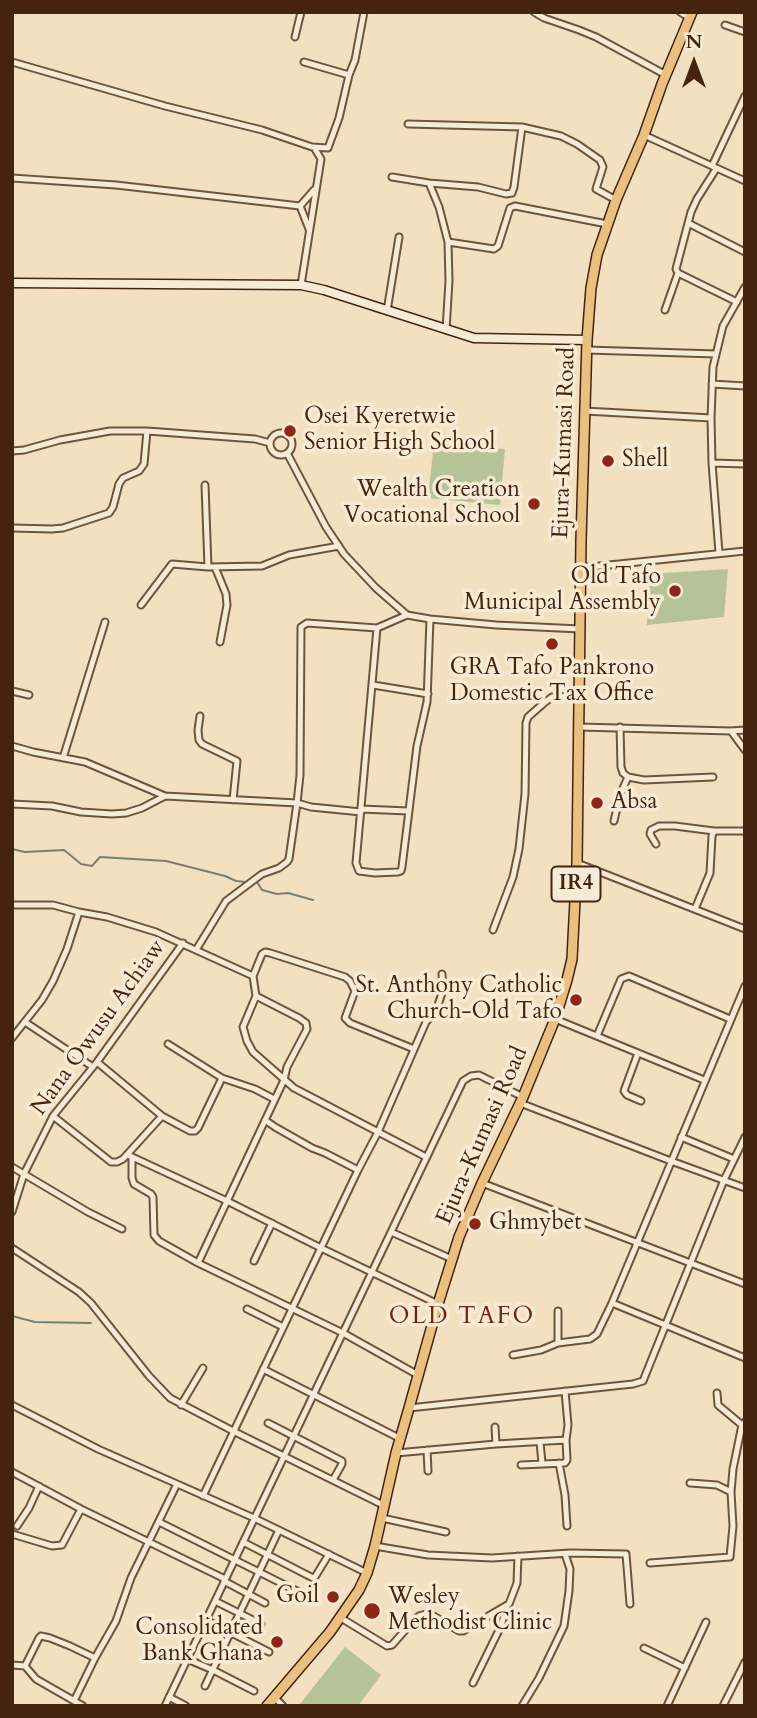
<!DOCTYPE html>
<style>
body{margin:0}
#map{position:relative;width:757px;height:1718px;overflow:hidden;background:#f3e0c0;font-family:Cardo,serif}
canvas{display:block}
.frame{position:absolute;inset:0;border:14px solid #45240f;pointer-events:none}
.north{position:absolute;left:659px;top:28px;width:70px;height:70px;-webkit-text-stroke:5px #f7ebd6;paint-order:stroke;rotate:0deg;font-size:19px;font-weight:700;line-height:28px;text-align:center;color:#45240f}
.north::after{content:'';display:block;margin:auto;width:24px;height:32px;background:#45240f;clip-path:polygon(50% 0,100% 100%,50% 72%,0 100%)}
</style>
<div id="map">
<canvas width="757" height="1718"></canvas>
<div class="frame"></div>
<div class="north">N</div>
</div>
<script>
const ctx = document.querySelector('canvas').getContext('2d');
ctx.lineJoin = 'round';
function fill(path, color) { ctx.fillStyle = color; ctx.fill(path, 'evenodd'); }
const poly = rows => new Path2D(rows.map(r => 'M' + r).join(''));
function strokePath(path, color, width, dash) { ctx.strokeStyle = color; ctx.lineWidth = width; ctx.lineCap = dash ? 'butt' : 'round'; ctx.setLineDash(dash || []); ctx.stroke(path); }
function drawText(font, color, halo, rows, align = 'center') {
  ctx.font = font + ' Cardo,serif'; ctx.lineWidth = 7; ctx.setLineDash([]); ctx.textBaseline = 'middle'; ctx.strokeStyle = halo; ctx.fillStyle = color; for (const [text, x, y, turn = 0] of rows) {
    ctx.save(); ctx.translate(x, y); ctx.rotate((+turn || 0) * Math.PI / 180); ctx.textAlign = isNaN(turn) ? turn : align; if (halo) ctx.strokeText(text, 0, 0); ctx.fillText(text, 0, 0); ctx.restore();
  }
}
fill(poly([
 [434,442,505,449,500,505,428,498],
 [728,569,724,617,647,625,649,574],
 [345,1647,381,1675,358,1706,303,1706,300,1704]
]), '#b5c396');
strokePath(poly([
 [12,849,25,852,64,850,81,864,92,866,100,857,166,861,225,876,236,881,246,882],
 [257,882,262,890,277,894,288,893,313,900],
 [12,1316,35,1322,91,1323]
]), '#7a7f74', 2);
const street = poly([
 [534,12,544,18,579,30,596,37,666,75],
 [680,12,690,18],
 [725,25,745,32],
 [295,37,301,12],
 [12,62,165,106,262,130,312,147,328,148,339,118,349,75,304,62],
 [349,75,355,60,364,12],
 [408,124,522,127,514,187,512,193,506,194,478,187,429,183],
 [522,127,561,136,577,144,600,160,603,167,596,189,616,200],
 [644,135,745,181],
 [712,166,745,96],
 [716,169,697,199,691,212,676,269,678,273,737,302],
 [392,177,429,183,439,207,448,242,449,281,446,330],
 [12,178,116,185,300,206],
 [300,206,309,229],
 [300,206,314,190],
 [688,223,745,252],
 [448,242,494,249,498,246,510,208,515,206,607,224],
 [301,285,321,159,315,149],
 [665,310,678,273],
 [387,311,399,237],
 [587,350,716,354],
 [712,384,745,386],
 [585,411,711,418],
 '270 444a11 11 0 1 1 22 0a11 11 0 1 1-22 0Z',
 [12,451,24,450,60,440,110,431,147,431,255,439,270,443],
 [287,453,326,527,344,554,376,588,407,615,430,619,496,625,580,629],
 [712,463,745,464],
 [205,485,208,567],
 [12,528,52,529,63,528,109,513,113,507,119,484,123,478,139,471,144,464,147,431],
 [719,553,712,463,711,418,713,367,723,326,745,287],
 [215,567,226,594,227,605,220,642],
 [580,568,745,551],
 [141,605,172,564,208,567,262,566,289,555,339,546],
 [377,628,356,863,359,871,375,873,398,872,401,871,402,867,417,746,427,702,430,619],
 [373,685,428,694],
 [12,691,29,695],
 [200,716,198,730,199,740,202,744,237,761,233,800],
 [579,727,731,731,745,730],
 [620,727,621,767,623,773,628,777,644,780,713,777],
 [731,731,745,750],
 [12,746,33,752,85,762,165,796,297,803,300,775,301,627,307,623,377,628,407,615],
 [63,758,105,622],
 [12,804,52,806,81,812,112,814,126,813,142,808,165,796],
 [361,809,408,811],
 [614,821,620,795,628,777],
 [656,844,650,834,651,830,659,826,675,826,714,831],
 [577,863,745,929],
 [12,905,53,905,79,912,107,917,156,932,253,976],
 [695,909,710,873,712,836,714,831,745,831],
 [493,930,513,877,519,849,525,794,526,723,528,717,544,703,552,697,579,696],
 [196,950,226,901,262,874,279,868,287,862,289,859,297,803,311,807,361,812],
 [555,1019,704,1080],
 [25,1022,93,1067],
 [597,1036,621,979,629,976,730,1019],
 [12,1038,42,1000,53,981,67,949,79,912],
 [168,1044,222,1078,255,1089,274,1099],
 [414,1049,350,1023,345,1018,355,991,350,981,345,977,270,953,265,952,262,954,253,976,256,996,243,1027,247,1041,253,1052,294,1088,426,1157],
 [638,1053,624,1091,627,1095,641,1101],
 [97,1062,162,1116,190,1131,195,1131,198,1128,222,1078],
 [520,1103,671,1161,745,1188],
 [53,1116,111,1162,117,1162,123,1159,162,1116],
 [265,1120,275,1127,312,1148,325,1153,358,1170],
 [681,1137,734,1159],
 [128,1155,227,1201,321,1248,438,1304],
 [132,1158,132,1178,134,1184,151,1194,153,1197,154,1235,159,1241,198,1263,343,1333,418,1375],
 [12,1167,88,1212,122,1229],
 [482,1183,745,1284],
 [12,1212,24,1174,53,1116,97,1062,183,943],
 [391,1232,452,1259],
 [12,1248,79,1292,91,1303,149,1376,170,1398,233,1431,385,1506],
 [254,1261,272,1223],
 [198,1263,284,1080,287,1067,307,1029,306,1023,299,1018,256,996],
 [612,1303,745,1358],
 [247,1309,283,1327],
 [558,1311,558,1343,590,1339,597,1334,612,1303,745,986],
 [513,1355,541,1350,558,1343],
 [263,1369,401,1439],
 [717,1393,718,1405,742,1425],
 [12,1405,98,1449,254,1518,367,1573],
 [181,1405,203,1368],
 [409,1408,633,1384,643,1381,724,1180,745,1137],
 [268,1423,342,1461,342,1464,333,1480],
 [495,1427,496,1444,566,1440,568,1425,565,1391],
 [540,1442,542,1463],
 [427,1450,428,1471],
 [396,1453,496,1444],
 [559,1463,565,1495,567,1526],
 [521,1465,565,1463,567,1460,566,1440],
 [12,1472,81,1509,225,1579],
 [690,1483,717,1485,731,1492],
 [203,1496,358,1170,378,1132,426,1022,436,1011,443,990,442,974],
 [382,1518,446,1532],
 [159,1522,303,1594],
 [17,1526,29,1508,39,1486],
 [12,1534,52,1546,62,1545,81,1509],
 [243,1542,313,1578,315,1577,329,1554],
 [375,1546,428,1555,492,1558,570,1553,626,1554,630,1604],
 [650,1563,730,1557,733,1526,731,1492,733,1469,742,1425,745,1422],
 [224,1581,265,1603],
 [215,1601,261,1624],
 [341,1618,387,1646,392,1645,415,1619,419,1616,426,1614,432,1615,459,1631,463,1631,509,1604,517,1583,518,1556],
 [206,1620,269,1652],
 [644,1648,685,1668],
 [187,1659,213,1670,254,1691],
 [12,1665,25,1666,36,1679,83,1706],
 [25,1666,39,1638,41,1636,50,1638,70,1646,95,1658],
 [473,1683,501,1626,507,1606],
 [205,1686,279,1530],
 [169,1697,186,1706],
 [274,1697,283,1706],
 [74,1701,95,1658,116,1621,131,1578,177,1484],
 [165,1706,463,1081,471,1076,479,1075,523,1097],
 [522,1706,539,1678,564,1626,569,1591,570,1569,565,1554],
 [667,1706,706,1622],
 [723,1706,745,1662]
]);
const secondary = poly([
 [12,283,301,285,324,290,474,338,587,340]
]);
const primary = poly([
 [267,1706,330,1632,359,1590,367,1573,375,1546,396,1453,409,1408,438,1304,459,1237,482,1183,523,1097,555,1019,567,980,572,959,573,939,577,863,581,540,587,340,591,288,597,255,616,200,644,135,662,84,692,12]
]);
strokePath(street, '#70533b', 9);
strokePath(secondary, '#45240f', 11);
strokePath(primary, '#45240f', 12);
strokePath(street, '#f7ebd6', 5);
strokePath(secondary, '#f7ebd6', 8);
strokePath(primary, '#eac080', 9);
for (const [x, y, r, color] of [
 [290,431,7,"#8f2418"],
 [608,461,7,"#8f2418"],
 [534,504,7,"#8f2418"],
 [675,591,7,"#8f2418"],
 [552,644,7,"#8f2418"],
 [597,803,7,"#8f2418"],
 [576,1000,7,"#8f2418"],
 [475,1224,7,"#8f2418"],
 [333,1597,7,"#8f2418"],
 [372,1611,9,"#8f2418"],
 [277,1642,7,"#8f2418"]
]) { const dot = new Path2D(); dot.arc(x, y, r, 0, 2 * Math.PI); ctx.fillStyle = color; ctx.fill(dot); strokePath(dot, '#f7ebd6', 2.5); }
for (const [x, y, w] of [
 [576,884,49]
]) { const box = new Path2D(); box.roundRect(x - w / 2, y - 17.5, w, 35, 5); ctx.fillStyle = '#f7ebd6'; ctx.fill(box); strokePath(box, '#45240f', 2); }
drawText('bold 21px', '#45240f', null, [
 ["IR4",576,884]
]);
drawText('23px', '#45240f', '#f7ebd6', [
 ["Osei Kyeretwie",304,418],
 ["Senior High School",304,444],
 ["Shell",622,461],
 ["Wealth Creation",520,491,"right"],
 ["Vocational School",520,517,"right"],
 ["Old Tafo",661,578,"right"],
 ["Municipal Assembly",661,604,"right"],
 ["GRA Tafo Pankrono",552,669,"center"],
 ["Domestic Tax Office",552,695,"center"],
 ["Absa",611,803],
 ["St. Anthony Catholic",562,987,"right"],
 ["Church-Old Tafo",562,1013,"right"],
 ["Ghmybet",489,1224],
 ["Goil",319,1597,"right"],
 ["Wesley",388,1598],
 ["Methodist Clinic",388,1624],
 ["Consolidated",263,1629,"right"],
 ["Bank Ghana",263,1655,"right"]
], 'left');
drawText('23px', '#45240f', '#f7ebd6', [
 ["Ejura-Kumasi Road",565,443,-88],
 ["Nana Owusu Achiaw",99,1028,-54],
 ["Ejura-Kumasi Road",483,1136,-66]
]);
ctx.letterSpacing = '2px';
drawText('24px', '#7a1f14', '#f7ebd6', [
 ["OLD TAFO",462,1317]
]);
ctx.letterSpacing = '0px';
</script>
